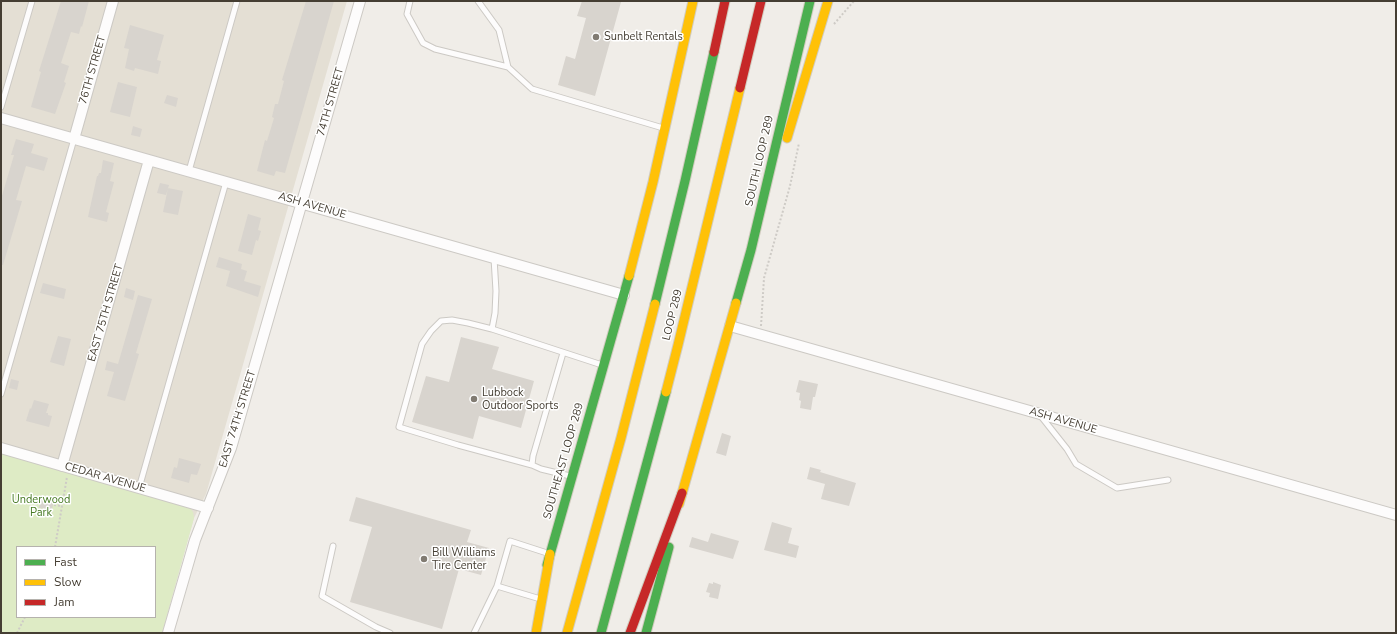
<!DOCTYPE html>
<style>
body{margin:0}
#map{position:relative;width:1397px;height:634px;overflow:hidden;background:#f0ede8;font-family:"Nunito Sans",sans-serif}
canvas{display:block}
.frame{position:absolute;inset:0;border:2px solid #453e33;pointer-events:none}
.legend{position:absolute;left:16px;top:546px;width:140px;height:72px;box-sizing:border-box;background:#fff;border:1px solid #b5b2ad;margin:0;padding:5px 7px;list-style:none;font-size:12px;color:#453e33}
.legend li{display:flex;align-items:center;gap:8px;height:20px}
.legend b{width:20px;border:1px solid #b5b2ad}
</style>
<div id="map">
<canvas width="1397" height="634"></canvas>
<div class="frame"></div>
<ul class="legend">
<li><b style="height:5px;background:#4caf50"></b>Fast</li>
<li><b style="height:5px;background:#ffc107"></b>Slow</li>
<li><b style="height:5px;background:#c62828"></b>Jam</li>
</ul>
</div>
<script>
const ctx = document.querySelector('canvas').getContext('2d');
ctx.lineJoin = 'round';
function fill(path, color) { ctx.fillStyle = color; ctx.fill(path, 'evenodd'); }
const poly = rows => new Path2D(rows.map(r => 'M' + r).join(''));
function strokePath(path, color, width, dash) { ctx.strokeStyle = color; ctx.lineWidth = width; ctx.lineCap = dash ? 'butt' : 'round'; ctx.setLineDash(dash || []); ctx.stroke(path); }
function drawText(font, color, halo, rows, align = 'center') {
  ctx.font = font + ' "Nunito Sans",sans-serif'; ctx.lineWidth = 3; ctx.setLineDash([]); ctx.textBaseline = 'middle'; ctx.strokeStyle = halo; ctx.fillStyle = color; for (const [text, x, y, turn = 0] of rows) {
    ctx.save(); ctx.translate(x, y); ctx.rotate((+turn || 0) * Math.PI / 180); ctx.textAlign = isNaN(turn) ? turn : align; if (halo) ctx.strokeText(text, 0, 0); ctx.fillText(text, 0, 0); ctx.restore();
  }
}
fill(poly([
 [1,1,347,1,206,494,194,518,162,633,1,633],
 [17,547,155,547,155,617,17,617]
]), '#e4dfd4');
fill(poly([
 [1,452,190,508,193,512,194,518,162,633,1,633],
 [17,547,155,547,155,617,17,617]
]), '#deebc5');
fill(poly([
 [61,1,89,1,82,27,81,26,79,34,71,32,61,63,69,66,64,82,66,83,55,114,31,107,41,72,39,71],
 [306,1,334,1,285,173,276,171,274,176,257,171,265,140,267,141,274,118,272,117,275,104,278,104,284,81,282,80],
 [582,1,617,1,621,2,595,96,558,85,566,56,575,59,586,18,577,16],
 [130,25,164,35,157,60,161,61,158,74,135,68,134,71,125,68,129,49,124,48],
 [118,82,137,87,130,117,110,112],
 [167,95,178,98,176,107,164,103],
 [133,126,142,129,140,137,131,135],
 [16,139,34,144,31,153,48,158,44,171,26,166,16,200,22,201,3,265,1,265,1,199,14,155,11,155],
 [103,160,114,163,110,181,114,182,106,212,109,213,107,222,88,217,97,176,98,176,99,173,101,173],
 [160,183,169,185,166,195,157,193],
 [168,188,183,191,178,215,163,212],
 [248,214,261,218,258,230,261,231,258,241,256,240,252,255,238,251],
 [219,257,242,264,241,269,247,271,244,281,261,286,258,297,226,286,230,271,216,267],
 [43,283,66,289,64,299,40,293],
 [126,288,135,291,133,300,124,297],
 [138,295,152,299,136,353,139,354,125,401,107,396,114,372,105,370,107,361,118,364],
 [58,336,71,339,64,366,50,362],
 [461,337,499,347,492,369,534,381,521,428,479,416,473,439,412,422,426,376,449,382],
 [11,379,19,381,17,390,9,388],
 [799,380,818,384,815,397,813,397,811,410,800,408,801,401,799,400,800,393,796,392],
 [34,400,49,404,46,413,48,413,48,415,52,416,49,427,26,421,30,408,31,409],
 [722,433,731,436,726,456,716,453],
 [179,458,201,464,197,475,191,474,189,483,171,478,174,467,177,468],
 [810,467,821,470,820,472,856,483,849,506,821,499,825,484,807,479],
 [41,496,54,499,52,510,39,508],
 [356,497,471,530,467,542,489,548,481,575,459,569,442,629,350,602,372,527,349,521],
 [772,522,792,528,788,543,799,546,796,558,764,550],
 [711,533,739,541,733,559,689,547,692,537,708,542],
 [713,582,721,585,718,599,709,597,710,593,706,592,709,583,713,584]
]), '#d8d4ce');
const lane = poly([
 [410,1,407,14,423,43,435,49,508,67,532,89,663,128],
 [478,1,499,30,508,67],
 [1,107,32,1],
 [189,171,237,1],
 [494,258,496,291,495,313,492,329,602,365],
 [492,329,468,323,452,320,441,321,431,331,422,344,399,427,458,445,532,465],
 [563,353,533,456,532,465,541,469,570,476],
 [1,394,74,139],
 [1040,415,1067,449,1076,464,1117,488,1168,480],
 [139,488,226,182],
 [333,546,322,596,376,627,390,633],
 [537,598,497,586,510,541,547,553],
 [474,633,497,586]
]);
const street = poly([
 [1,118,624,295],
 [74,139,113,1],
 [730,326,1396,515],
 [1,448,208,508],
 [62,466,149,160],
 [168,633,195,540,231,448,360,1]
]);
const fast = poly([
 [736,303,751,250,810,1],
 [655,304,685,181,714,52],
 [547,565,629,276],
 [601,633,666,392],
 [646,633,669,547]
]);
const slow = poly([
 [787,138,828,1],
 [629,276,653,182,693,1],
 [666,392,678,345,740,88],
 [679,504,736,303],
 [536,633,550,554],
 [567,633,621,438,655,304]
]);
const jam = poly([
 [714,52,725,1],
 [740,88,761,1],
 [630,633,682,493]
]);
strokePath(lane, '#ccc9c4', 7);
strokePath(street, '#ccc9c4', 12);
strokePath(fast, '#d1ccbf', 11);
strokePath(slow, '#d1ccbf', 11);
strokePath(jam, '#d1ccbf', 11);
strokePath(poly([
 [834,24,854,1],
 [761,326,764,278,790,186,799,143],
 [54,505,62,506],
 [30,547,33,547],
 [55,547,67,477],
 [17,633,25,617]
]), '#cecbc6', 2, [2, 2]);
strokePath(lane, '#fdfcfc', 5);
strokePath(street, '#fdfcfc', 10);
strokePath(fast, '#4caf50', 9);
strokePath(slow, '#ffc107', 9);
strokePath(jam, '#c62828', 9);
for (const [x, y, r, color] of [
 [596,37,4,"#817b72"],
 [474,399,4,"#817b72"],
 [424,559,4,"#817b72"]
]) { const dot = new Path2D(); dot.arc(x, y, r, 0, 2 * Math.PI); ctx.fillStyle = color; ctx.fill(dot); strokePath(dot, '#fff', 1.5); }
drawText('11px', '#453e33', '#fff', [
 ["Sunbelt Rentals",604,37],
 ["Lubbock",482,393],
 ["Outdoor Sports",482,406],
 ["Bill Williams",432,553],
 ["Tire Center",432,566]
], 'left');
drawText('11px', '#453e33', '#fff', [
 ["76TH STREET",93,70,-74],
 ["74TH STREET",331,102,-74],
 ["SOUTH LOOP 289",760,161,-77],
 ["ASH AVENUE",312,206,16],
 ["EAST 75TH STREET",106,313,-74],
 ["LOOP 289",673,315,-76],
 ["EAST 74TH STREET",238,419,-73],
 ["ASH AVENUE",1063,421,16],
 ["SOUTHEAST LOOP 289",564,461,-74],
 ["CEDAR AVENUE",105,478,16]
]);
drawText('11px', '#477a23', '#fff', [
 ["Underwood",41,500],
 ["Park",41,513]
]);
</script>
